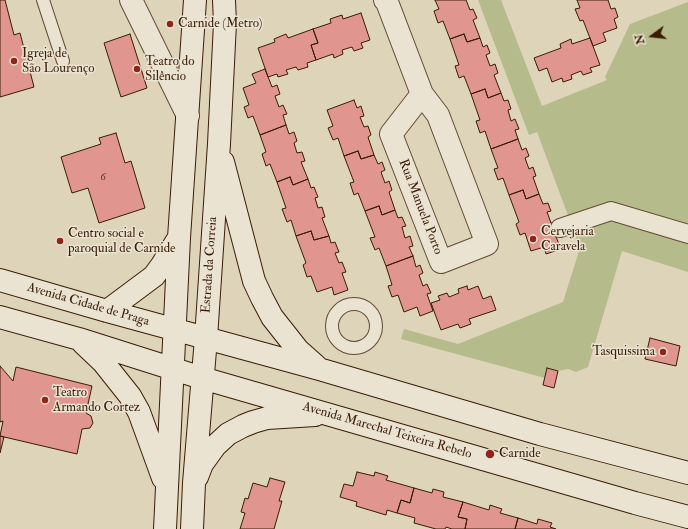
<!DOCTYPE html>
<meta charset="utf-8">
<style>
body{margin:0}
#map{position:relative;width:688px;height:529px;overflow:hidden;background:#ded4b9;font-family:"IM FELL Double Pica",serif}
canvas{display:block}
.north{position:absolute;left:632px;top:16px;width:40px;height:40px;-webkit-text-stroke:3px #eae3d2;paint-order:stroke;rotate:255deg;font-size:11px;font-weight:700;line-height:16px;text-align:center;color:#3a1c05}
.north::after{content:'';display:block;margin:auto;width:14px;height:18px;background:#3a1c05;clip-path:polygon(50% 0,100% 100%,50% 72%,0 100%)}
</style>
<div id="map">
<canvas width="688" height="529"></canvas>
<div class="north">N</div>
</div>
<script>
const ctx = document.querySelector('canvas').getContext('2d');
ctx.lineJoin = 'round';
function fill(path, color) { ctx.fillStyle = color; ctx.fill(path, 'evenodd'); }
const poly = rows => new Path2D(rows.map(r => 'M' + r).join(''));
function strokePath(path, color, width, dash) { ctx.strokeStyle = color; ctx.lineWidth = width; ctx.lineCap = dash ? 'butt' : 'round'; ctx.setLineDash(dash || []); ctx.stroke(path); }
function drawText(font, color, halo, rows, align = 'center') {
  ctx.font = font + ' "IM FELL Double Pica",serif'; ctx.lineWidth = 3; ctx.setLineDash([]); ctx.textBaseline = 'middle'; ctx.strokeStyle = halo; ctx.fillStyle = color; for (const [text, x, y, turn = 0] of rows) {
    ctx.save(); ctx.translate(x, y); ctx.rotate((+turn || 0) * Math.PI / 180); ctx.textAlign = isNaN(turn) ? turn : align; if (halo) ctx.strokeText(text, 0, 0); ctx.fillText(text, 0, 0); ctx.restore();
  }
}
fill(poly([
 [478,0,501,0,542,106,607,80,605,77,630,24,688,2,688,272,622,251,588,367,576,372,568,369,558,371,548,368,545,378,401,339,404,329,458,344,563,302,580,248,537,132,529,135]
]), '#b6bb8c');
const building = poly([
 [0,0,5,0,14,35,20,33,34,87,0,97,0,0],
 [435,0,466,0,470,10,473,9,477,18,473,20,480,38,467,42,464,34,450,39,443,21,438,23,434,11,439,9,435,0],
 [577,0,608,0,611,9,615,8,618,17,614,19,617,28,603,33,606,41,593,46,583,20,580,21,575,9,580,8,577,0],
 [361,13,370,40,361,43,363,48,354,51,352,47,342,50,343,54,334,58,333,54,316,60,311,45,318,43,313,29,331,23,330,19,342,15,343,19,361,13],
 [313,29,318,43,311,45,316,60,307,63,308,67,298,70,296,67,286,70,288,74,278,77,277,74,268,77,258,48,275,42,274,39,286,34,288,38,313,29],
 [130,34,147,88,121,97,104,43,130,34],
 [464,34,467,42,480,38,483,47,487,45,490,53,486,55,490,66,495,64,498,73,494,75,501,93,488,98,485,89,471,94,464,76,459,78,455,66,459,65,450,39,464,34],
 [590,38,600,65,590,68,592,72,583,75,581,71,571,75,572,79,563,82,562,78,552,82,547,68,539,71,534,58,561,48,560,44,571,39,572,44,590,38],
 [265,69,272,87,277,85,280,94,275,96,279,107,283,105,287,114,283,115,286,125,260,135,253,116,248,118,244,107,249,105,243,88,256,83,252,74,265,69],
 [485,89,488,98,501,93,504,101,508,100,511,109,508,110,511,121,515,119,519,129,515,130,518,139,491,149,485,131,480,133,476,121,480,120,471,94,485,89],
 [354,100,357,108,361,106,364,116,360,117,364,127,368,126,371,135,368,137,374,155,361,159,358,151,344,156,338,138,333,140,328,128,333,126,327,110,354,100],
 [286,125,289,134,294,132,297,141,294,143,297,153,302,152,305,161,301,162,308,179,293,185,290,177,277,182,270,164,266,166,262,154,266,152,260,135,286,125],
 [116,133,125,163,131,161,145,208,99,223,88,188,72,193,61,157,101,144,99,138,116,133],
 [518,139,522,150,526,148,529,156,525,158,529,169,533,167,536,176,533,177,539,194,526,199,523,190,509,195,503,178,498,180,494,169,498,168,491,149,518,139],
 [358,151,361,159,374,155,378,164,382,162,385,170,381,172,385,183,389,181,392,190,389,192,395,210,382,215,379,206,365,211,358,193,354,195,350,183,354,182,344,156,358,151],
 [290,177,293,185,308,179,311,188,314,187,318,197,315,198,318,208,322,207,325,217,322,218,329,236,314,240,311,231,296,236,291,220,287,222,282,209,286,208,277,182,290,177],
 [523,190,526,199,539,194,543,204,548,203,551,211,547,212,551,223,555,222,554,232,561,249,546,254,544,247,531,251,525,233,520,235,516,224,519,222,509,195,523,190],
 [379,206,382,215,395,210,398,218,402,217,406,226,402,227,405,238,410,236,413,246,409,247,413,256,386,266,379,248,375,250,370,238,375,237,365,211,379,206],
 [311,231,314,240,329,236,331,243,335,242,339,252,335,253,339,263,342,262,346,272,342,273,348,290,334,295,332,287,317,292,311,276,307,277,303,265,306,263,296,236,311,231],
 [413,256,416,267,420,265,423,273,419,275,423,286,427,284,431,293,427,294,433,311,420,316,417,307,404,312,398,295,392,297,388,286,392,285,386,266,413,256],
 [467,286,468,290,478,286,483,299,491,296,496,310,469,319,471,324,460,328,458,324,441,330,431,303,440,300,438,296,447,293,449,297,459,293,458,289,467,286],
 [650,338,680,346,676,366,645,359,650,338],
 [0,366,13,381,16,367,92,386,86,413,91,416,93,423,90,428,82,429,77,454,0,436,3,421,0,422,0,366],
 [547,368,558,371,554,388,543,385,547,368],
 [0,436,4,437,0,453,0,436],
 [357,472,374,476,375,472,388,476,386,480,414,488,410,503,401,500,397,513,387,510,386,515,356,506,357,502,340,497,344,484,353,486,357,472],
 [270,478,285,482,279,501,282,501,274,529,240,529,245,513,241,512,245,498,248,499,253,483,267,487,270,478],
 [414,488,432,493,433,489,444,492,443,497,463,502,458,517,467,519,465,529,452,529,446,527,445,529,436,529,414,523,415,518,397,513,401,500,410,503,414,488],
 [463,502,489,510,490,505,502,509,500,513,518,518,515,529,465,529,467,519,458,517,463,502],
 [518,518,537,524,538,519,552,523,550,527,556,529,515,529,518,518]
]);
fill(building, '#e0958e');
strokePath(building, '#3a1c05', 1);
const service = poly([
 [43,0,63,61],
 '332 326a22 22 0 1 1 44 0a22 22 0 1 1-44 0Z'
]);
const pedestrian = poly([
 [560,228,611,211,688,234]
]);
const minor = poly([
 [131,0,188,116],
 [385,0,387,2,422,94,438,115,487,244,441,262,391,134,422,94]
]);
const secondary = poly([
 [223,162,254,281,262,298,272,317,298,350,316,366],
 [0,280,107,311,319,369,540,434,688,473],
 [107,311,154,276,162,265,178,239],
 [0,317,79,339,202,378,635,503,688,517],
 [83,343,103,362,130,396,139,412,163,478],
 [197,477,202,464,215,446,228,434,243,426,253,422,267,418,315,415],
 [165,529,179,238,195,0],
 [192,529,194,483,206,338,219,144,225,23,224,0]
]);
strokePath(service, '#634a32', 14);
strokePath(pedestrian, '#634a32', 20);
strokePath(minor, '#634a32', 24);
strokePath(secondary, '#3a1c05', 24);
strokePath(service, '#eae3d2', 12);
strokePath(pedestrian, '#eae3d2', 18);
strokePath(minor, '#eae3d2', 22);
strokePath(secondary, '#eae3d2', 22);
for (const [x, y, r, color] of [
 [170,24,4,"#8f2418"],
 [14,61,4,"#8f2418"],
 [137,69,4,"#8f2418"],
 [533,239,4,"#8f2418"],
 [60,241,4,"#8f2418"],
 [663,352,4,"#8f2418"],
 [45,400,4,"#8f2418"],
 [490,454,5,"#8f2418"]
]) { const dot = new Path2D(); dot.arc(x, y, r, 0, 2 * Math.PI); ctx.fillStyle = color; ctx.fill(dot); strokePath(dot, '#eae3d2', 1.5); }
drawText('11px', '#643a27', null, [
 ["6",103,178]
]);
drawText('13px', '#3a1c05', '#eae3d2', [
 ["Carnide (Metro)",178,24],
 ["Igreja de",22,54],
 ["São Lourenço",22,69],
 ["Teatro do",145,62],
 ["Silêncio",145,77],
 ["Cervejaria",541,232],
 ["Caravela",541,247],
 ["Centro social e",68,234],
 ["paroquial de Carnide",68,249],
 ["Tasquissima",655,352,"right"],
 ["Teatro",53,393],
 ["Armando Cortez",53,408],
 ["Carnide",499,454]
], 'left');
drawText('13px', '#3a1c05', '#eae3d2', [
 ["Rua Manuela Porto",420,207,69],
 ["Estrada da Correia",210,265,-86],
 ["Avenida Cidade de Praga",88,305,16],
 ["Avenida Marechal Teixeira Rebelo",387,431,16]
]);
</script>
